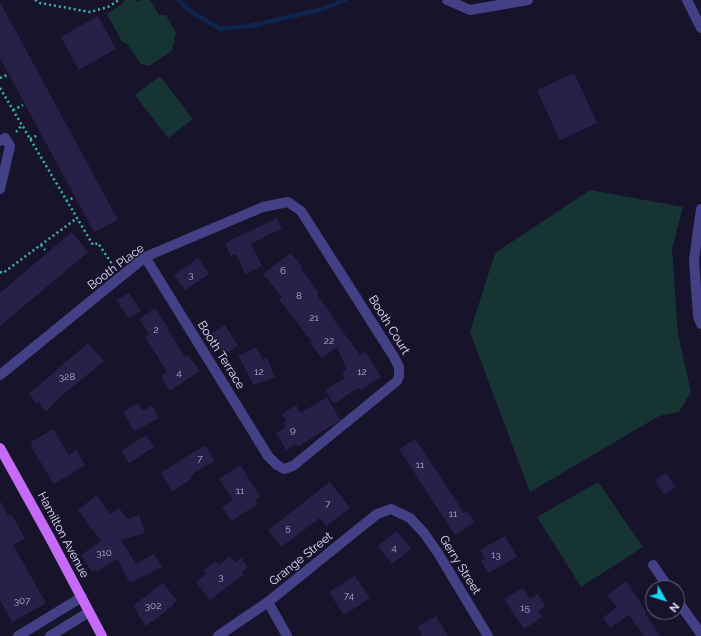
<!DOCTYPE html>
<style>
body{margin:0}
#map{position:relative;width:701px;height:636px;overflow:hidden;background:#17132a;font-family:Raleway,sans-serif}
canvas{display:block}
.north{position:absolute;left:645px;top:580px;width:40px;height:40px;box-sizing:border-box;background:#17132a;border:1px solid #68647e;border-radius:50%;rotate:129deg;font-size:11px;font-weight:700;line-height:16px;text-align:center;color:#e2defd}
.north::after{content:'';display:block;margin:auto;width:14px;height:18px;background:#15d8f2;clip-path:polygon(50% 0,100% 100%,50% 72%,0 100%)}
</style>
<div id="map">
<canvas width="701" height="636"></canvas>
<div class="north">N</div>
</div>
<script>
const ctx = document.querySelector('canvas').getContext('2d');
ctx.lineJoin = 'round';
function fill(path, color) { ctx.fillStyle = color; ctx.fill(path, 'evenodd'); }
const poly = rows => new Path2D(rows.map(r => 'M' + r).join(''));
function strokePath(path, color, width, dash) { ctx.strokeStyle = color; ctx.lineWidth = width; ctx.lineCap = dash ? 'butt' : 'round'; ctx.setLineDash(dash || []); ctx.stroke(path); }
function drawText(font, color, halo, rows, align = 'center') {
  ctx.font = font + ' Raleway,sans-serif'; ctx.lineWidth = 3; ctx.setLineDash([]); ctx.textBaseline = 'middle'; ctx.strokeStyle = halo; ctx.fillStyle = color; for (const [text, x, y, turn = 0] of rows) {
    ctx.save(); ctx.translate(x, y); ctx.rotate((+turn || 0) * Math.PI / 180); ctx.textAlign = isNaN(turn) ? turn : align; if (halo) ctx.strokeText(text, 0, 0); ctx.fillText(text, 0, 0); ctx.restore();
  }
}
fill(poly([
 [125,0,136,0,138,2,142,0,150,0,159,15,166,15,176,33,172,51,149,66,141,64,127,44,122,42,107,14,123,3],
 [160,76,193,119,168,138,135,95],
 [590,190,683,207,672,249,678,334,691,392,679,412,659,416,530,492,470,332,495,253],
 [598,482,643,547,581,587,537,517]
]), '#163433');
strokePath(poly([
 [179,0,187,9,220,29,250,26,323,9,345,0]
]), '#10254c', 4.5);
fill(poly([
 [0,2,118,220,94,232,0,58],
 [98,16,116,49,79,70,61,37],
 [574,73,597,123,560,140,537,90],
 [277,218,282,228,251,244,262,266,245,274,236,254,231,256,225,243],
 [72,232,88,252,0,326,0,293],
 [291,253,303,268,301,269,319,293,317,295,333,316,332,317,360,355,365,351,381,377,361,390,360,388,356,389,334,404,325,390,345,378,342,373,347,369,337,347,322,358,310,343,312,342,279,299,282,297,263,274],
 [198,258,209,274,185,290,174,275],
 [129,293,141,311,129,318,119,305,120,304,117,300],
 [155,308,169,329,168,330,185,357,188,355,200,371,170,391,161,376,167,372,166,370,145,337,149,334,139,319],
 [225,325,238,346,224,355,210,335],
 [88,343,104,361,59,398,46,412,39,402,37,404,29,394],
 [256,347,263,360,267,358,275,377,263,382,263,381,253,385,247,372,238,356],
 [327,397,340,420,298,447,296,444,286,450,276,433,286,427,284,423,286,421,282,414,296,405,301,413],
 [138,403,142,411,152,406,159,418,134,431,123,412],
 [53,429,69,455,76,450,85,465,54,484,30,445,32,444,31,442],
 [146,435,154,447,129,463,121,451],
 [415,439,464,513,467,511,475,522,455,535,399,449],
 [206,446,215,461,194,473,187,482,172,491,161,473,195,451],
 [240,465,260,496,255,500,258,504,231,521,222,507,233,500,219,479],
 [666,473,676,487,664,495,655,480],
 [330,482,350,508,326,526,320,518,281,547,268,530],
 [97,495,110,514,119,508,127,519,139,515,145,533,121,540,136,564,154,554,162,567,130,583,117,559,96,572,96,570,92,572,81,555,101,541,78,510],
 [0,501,8,516,11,514,25,538,13,545,46,603,12,622,0,600],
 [397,531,411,549,392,564,378,546],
 [505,536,517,557,488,573,481,561,485,559,480,550],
 [230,556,235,562,241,558,248,567,242,572,244,574,210,600,196,582,206,574,203,571,215,561,219,565],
 [355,576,370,598,344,615,329,592],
 [626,581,647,613,645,614,660,636,644,636,629,615,610,628,603,618,617,607,607,595],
 [163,583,177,601,172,605,173,606,146,626,137,613,138,612,133,606],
 [523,588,530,599,538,594,545,606,538,611,542,617,524,629,504,599],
 [436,616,448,636,422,636,417,627]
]), '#29204a');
strokePath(poly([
 [35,0,40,3,90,12,108,7,119,0],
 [0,78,7,75],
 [0,88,93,245,98,243,114,267],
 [13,110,23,105],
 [16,132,22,125],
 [30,139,38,135],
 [66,201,73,198],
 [41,245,45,250],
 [0,272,3,273,77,218]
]), '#38b7b1', 2.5, [2, 3]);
strokePath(poly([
 [447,0,470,10,528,0],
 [687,0,701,28],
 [0,141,5,138,10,146,0,189],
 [701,209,694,260,698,316,701,324],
 [0,375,145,257,263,207,288,202,301,211,394,357,399,367,399,376,397,381,293,466,284,469,277,465,268,456,145,257],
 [653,565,669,588],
 [677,600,701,634],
 [268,602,287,636],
 [18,636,82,597],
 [50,636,89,612],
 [218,636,268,602,377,514,391,509,410,518,424,533,438,553,488,636]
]), '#444086', 10);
strokePath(poly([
 [0,448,50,538,102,636]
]), '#c56bf7', 10);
drawText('10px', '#b4aed0', null, [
 ["6",283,271],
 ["3",191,275],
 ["8",299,296],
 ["21",314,318],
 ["2",156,330],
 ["22",329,341],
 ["12",259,372],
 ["12",362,372],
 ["4",179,373],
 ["328",67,377],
 ["9",293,430],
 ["7",200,459],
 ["11",420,465],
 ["11",240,491],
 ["7",328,504],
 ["11",453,514],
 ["5",288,528],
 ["4",394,548],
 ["310",104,553],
 ["13",496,555],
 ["3",221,577],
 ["74",349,596],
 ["307",22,601],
 ["302",153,606],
 ["15",525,608]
]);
drawText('12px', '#e2defd', '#17132a', [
 ["Booth Place",116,267,-37],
 ["Booth Court",389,325,58],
 ["Booth Terrace",221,355,58],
 ["Hamilton Avenue",63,535,62],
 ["Grange Street",301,559,-39],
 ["Gerry Street",460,565,58]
]);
</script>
